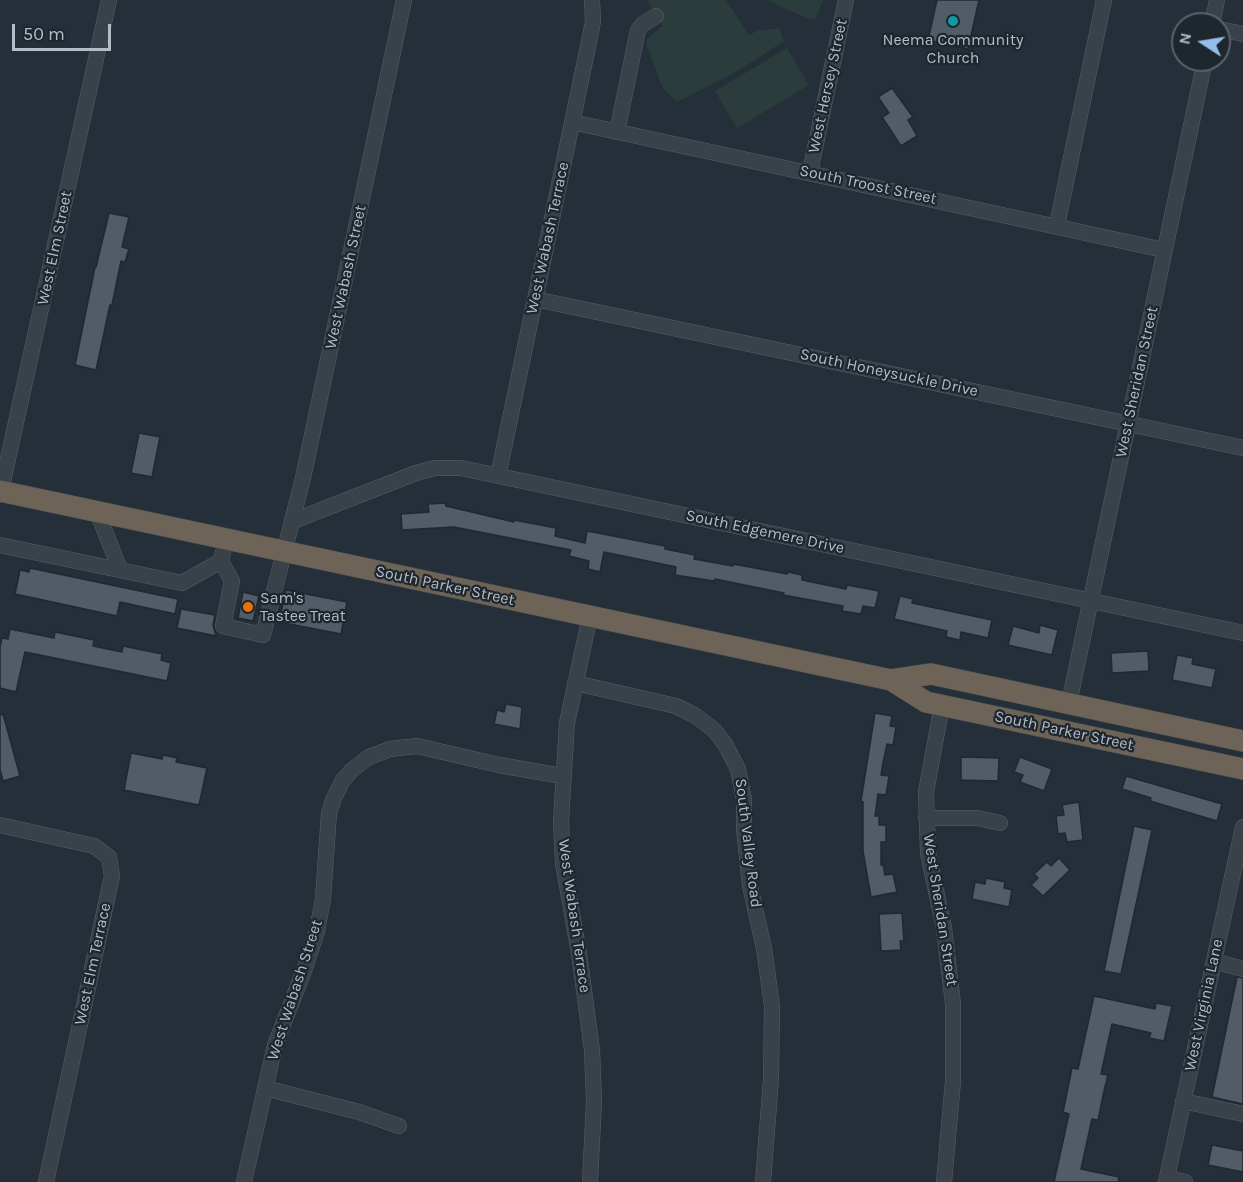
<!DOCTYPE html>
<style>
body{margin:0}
#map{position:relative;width:1243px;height:1182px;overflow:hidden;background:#252f39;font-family:Karla,sans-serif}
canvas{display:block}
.north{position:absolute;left:1171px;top:12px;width:60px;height:60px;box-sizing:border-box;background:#1e262e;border:2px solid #5a626a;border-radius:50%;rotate:282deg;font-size:16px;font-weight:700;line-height:24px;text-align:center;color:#b4bcc5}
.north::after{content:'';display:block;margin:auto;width:21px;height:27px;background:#94bdea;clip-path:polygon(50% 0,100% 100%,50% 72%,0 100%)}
.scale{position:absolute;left:12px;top:24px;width:99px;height:27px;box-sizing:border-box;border:3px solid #b4bcc5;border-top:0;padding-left:8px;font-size:18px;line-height:21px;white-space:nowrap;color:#b4bcc5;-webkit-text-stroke:4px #1e262e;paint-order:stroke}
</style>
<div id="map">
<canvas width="1243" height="1182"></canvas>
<div class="north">N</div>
<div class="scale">50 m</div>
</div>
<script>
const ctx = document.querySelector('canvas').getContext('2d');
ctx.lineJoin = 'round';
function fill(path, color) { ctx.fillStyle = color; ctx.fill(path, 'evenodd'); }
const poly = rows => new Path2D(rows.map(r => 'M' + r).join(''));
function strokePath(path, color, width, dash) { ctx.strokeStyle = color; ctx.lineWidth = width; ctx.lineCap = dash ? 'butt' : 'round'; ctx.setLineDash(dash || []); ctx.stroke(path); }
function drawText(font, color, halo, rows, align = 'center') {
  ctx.font = font + ' Karla,sans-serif'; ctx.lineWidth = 4.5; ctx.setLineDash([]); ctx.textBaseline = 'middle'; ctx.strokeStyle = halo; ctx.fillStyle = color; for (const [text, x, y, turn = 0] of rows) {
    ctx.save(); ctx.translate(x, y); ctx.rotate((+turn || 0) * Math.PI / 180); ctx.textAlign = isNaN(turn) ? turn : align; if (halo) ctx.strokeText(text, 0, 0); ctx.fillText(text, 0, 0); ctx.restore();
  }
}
fill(poly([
 [648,0,726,0,749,35,757,31,779,28,784,41,736,72,677,102,664,89,660,82,646,43,647,39,663,26,647,1],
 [767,0,823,0,816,18,811,20],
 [787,48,809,85,737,128,715,91]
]), '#2a3d3c');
const building = poly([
 [937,0,979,0,968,49,928,40,937,0],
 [892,88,913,117,908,120,917,136,901,146,882,117,889,113,878,97,892,88],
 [109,213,129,217,122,247,129,249,125,262,121,261,112,305,110,305,96,370,75,365,95,267,96,267,109,213],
 [139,433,160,437,152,477,131,473,139,433],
 [445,503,446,506,514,522,514,520,556,528,555,536,585,543,587,531,665,546,665,549,695,555,694,559,733,566,733,564,787,574,788,572,802,575,802,580,846,589,847,585,879,591,875,608,863,606,861,614,842,611,843,606,783,595,784,593,715,579,714,581,675,575,676,567,604,552,600,572,588,569,589,561,569,556,571,550,454,527,402,530,401,514,429,512,428,504,445,503],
 [30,568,178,599,175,614,120,602,117,616,15,594,20,570,29,572,30,568],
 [286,590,347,602,341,634,279,622,286,590],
 [243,592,259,596,253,621,238,618,243,592],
 [900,596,913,599,912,603,992,620,988,638,961,632,960,640,946,637,947,631,894,619,900,596],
 [181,609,215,615,213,625,216,636,177,628,181,609],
 [1040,625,1058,630,1052,655,1008,645,1013,626,1039,633,1040,625],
 [10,629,54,638,55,632,94,640,93,646,122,652,123,646,162,654,161,660,171,663,167,681,25,652,16,692,0,688,0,647,2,638,8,639,10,629],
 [1148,651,1149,671,1112,673,1111,653,1148,651],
 [1177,655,1193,658,1192,664,1216,669,1212,688,1172,680,1177,655],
 [506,704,522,707,520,729,494,724,497,710,504,712,506,704],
 [875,713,892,716,890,726,896,727,893,745,887,744,883,763,881,775,889,776,886,795,878,794,875,816,879,816,879,825,886,825,886,842,881,842,881,865,883,864,885,875,893,874,897,892,871,897,863,851,863,802,861,801,875,713],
 [3,714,20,776,3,781,0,769,0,715,3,714],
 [131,753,162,759,163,755,177,758,176,762,207,768,199,805,124,790,131,753],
 [961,757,999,758,998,781,961,780,961,757],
 [1020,757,1052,769,1044,791,1020,782,1023,775,1014,772,1020,757],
 [1126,776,1222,804,1217,821,1150,801,1151,798,1122,789,1126,776],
 [1079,802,1083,840,1067,842,1065,833,1058,834,1056,816,1064,815,1062,805,1079,802],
 [1134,826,1152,830,1121,974,1104,971,1134,826],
 [1059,858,1070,870,1043,896,1031,885,1038,878,1034,874,1047,862,1051,866,1059,858],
 [986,878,1005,882,1004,888,1012,890,1009,907,972,899,975,882,985,884,986,878],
 [902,913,904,941,900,941,901,950,881,951,879,914,902,913],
 [1237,977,1243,978,1243,1104,1212,1097,1237,977],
 [1094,996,1155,1009,1156,1003,1172,1006,1164,1041,1149,1038,1151,1033,1112,1024,1101,1074,1108,1075,1104,1091,1098,1120,1092,1119,1081,1169,1119,1177,1118,1182,1054,1182,1069,1114,1063,1112,1072,1068,1078,1069,1094,996],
 [1212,1145,1243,1151,1243,1172,1208,1165,1212,1145]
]);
fill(building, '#515c67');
strokePath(building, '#202830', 1.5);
const minor = poly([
 [1212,24,1217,0],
 [1219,29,1243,34],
 [572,122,1164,250],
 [617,132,638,30,643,24,656,16],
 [810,172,846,0],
 [1057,225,1104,0],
 [535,299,1243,448],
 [498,476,590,37,593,21,592,0],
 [0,495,109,0],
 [97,511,120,570],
 [293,521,416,473,435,468,461,468,1243,633],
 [0,545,182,583,221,561,223,552],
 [221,561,232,581,223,626,263,635,303,478,404,0],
 [590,616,567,723,561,821,563,863,579,953,592,1050,594,1101,590,1182],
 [575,683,676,706,696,716,714,730,725,744,738,769,744,799,744,829,750,886,764,948,772,1006,771,1079,763,1182],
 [1069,703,1205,60],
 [942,705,926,792,928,853,944,928,953,1004,953,1081,944,1182],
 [926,818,977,818,1000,823],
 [0,825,94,846,109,857,112,876,46,1182],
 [1214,961,1243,969],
 [265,1088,359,1112,399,1126],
 [1183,1101,1243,1114],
 [1167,1178,1185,1182],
 [244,1182,275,1045,305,968,317,931,323,899,329,813,334,798,343,780,352,770,369,757,390,749,417,746,499,765,562,776],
 [1166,1182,1243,827]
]);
const highway = poly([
 [0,491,891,680,926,702,1243,769],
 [891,680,931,674,1243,741]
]);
strokePath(minor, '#575f67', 16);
strokePath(highway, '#444c54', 22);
strokePath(minor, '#394149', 15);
strokePath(highway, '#6e6357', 21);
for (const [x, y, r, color] of [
 [953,21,6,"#0f9aa8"],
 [248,607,6,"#e8710a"]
]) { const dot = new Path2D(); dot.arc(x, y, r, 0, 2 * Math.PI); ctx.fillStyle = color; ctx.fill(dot); strokePath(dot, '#1e262e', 2); }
drawText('16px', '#b4bcc5', '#1e262e', [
 ["Neema Community",953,40],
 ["Church",953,58],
 ["Sam's",260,598,"left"],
 ["Tastee Treat",260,616,"left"]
]);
drawText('16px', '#b4bcc5', '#1e262e', [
 ["West Hersey Street",828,86,-78],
 ["South Troost Street",868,185,12],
 ["West Wabash Terrace",548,238,-78],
 ["West Elm Street",55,248,-78],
 ["West Wabash Street",346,277,-78],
 ["South Honeysuckle Drive",889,373,12],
 ["West Sheridan Street",1137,382,-78],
 ["South Edgemere Drive",765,532,12],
 ["South Parker Street",445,586,12],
 ["South Parker Street",1064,731,12],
 ["South Valley Road",748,843,83],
 ["West Sheridan Street",940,910,81],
 ["West Wabash Terrace",574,916,82],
 ["West Elm Terrace",93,964,-78],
 ["West Wabash Street",295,990,-72],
 ["West Virginia Lane",1204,1005,-78]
]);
</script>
